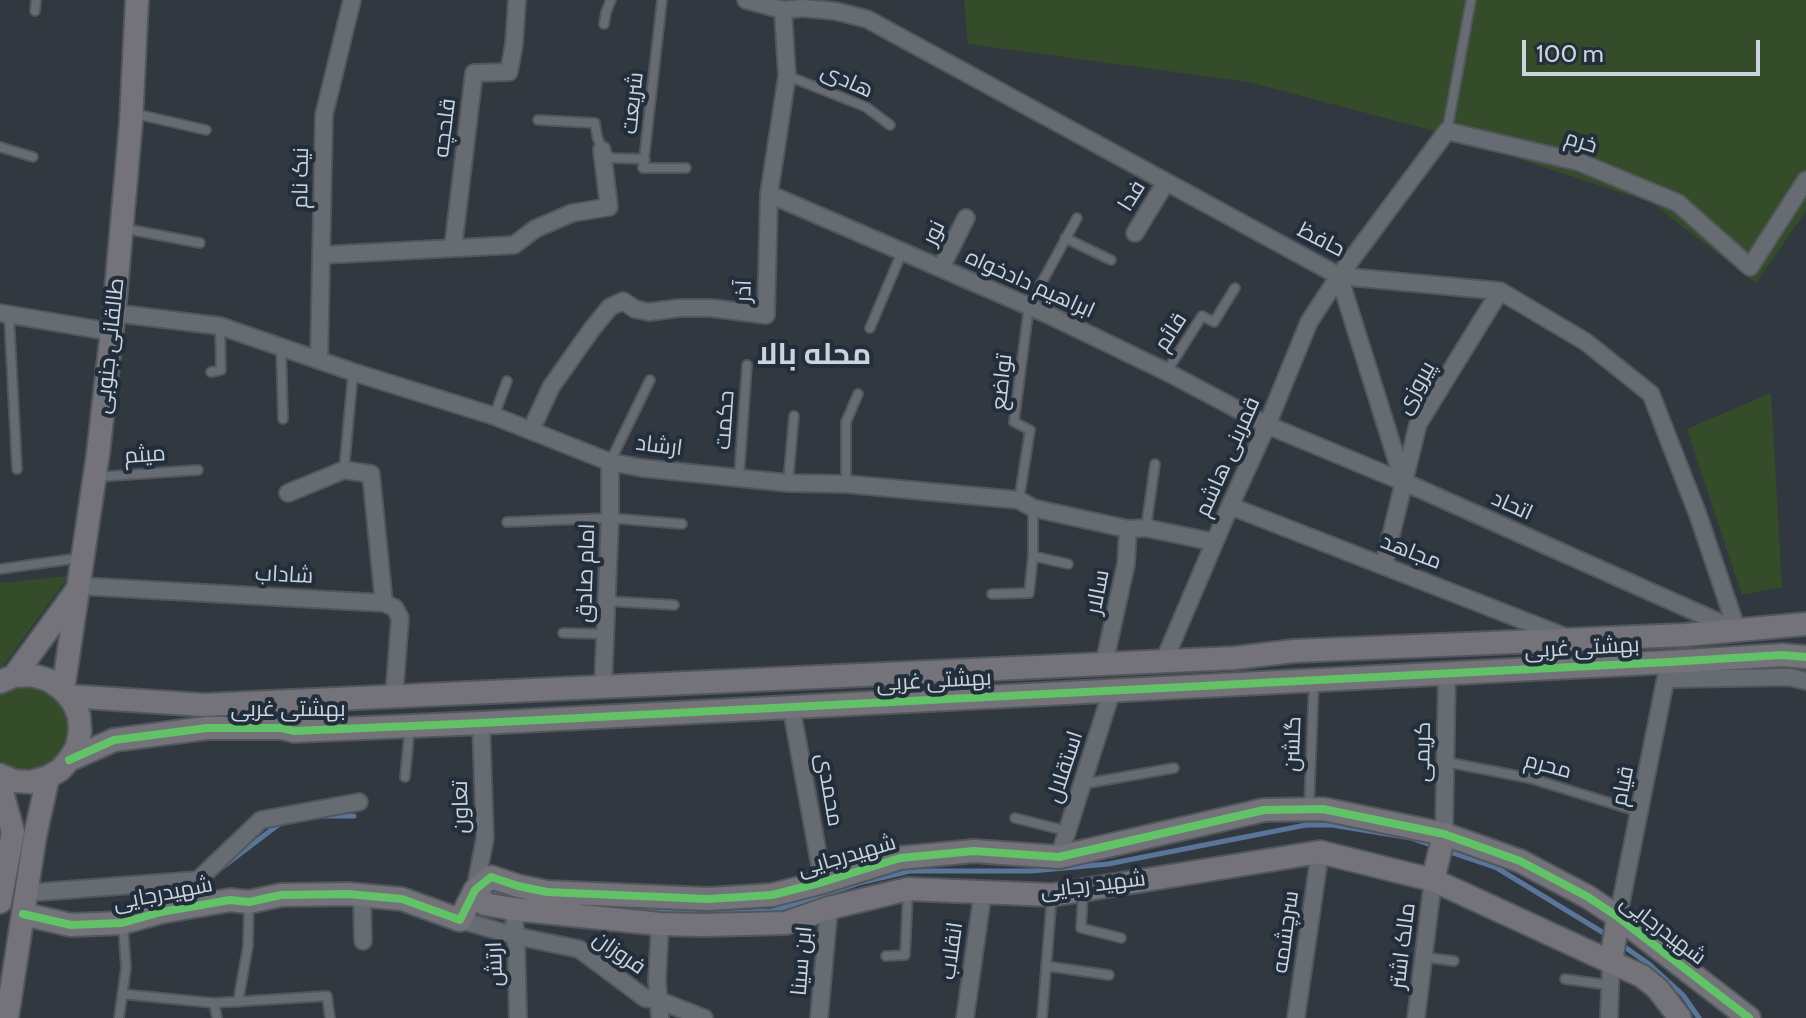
<!DOCTYPE html>
<meta charset="utf-8">
<style>
body{margin:0}
#map{position:relative;width:1806px;height:1018px;overflow:hidden;background:#32383f;font-family:Cabin,sans-serif}
canvas{display:block}
.scale{position:absolute;left:1522px;top:40px;width:238px;height:36px;box-sizing:border-box;border:4px solid #cbd3dc;border-top:0;padding-left:10px;font-size:24px;line-height:28px;white-space:nowrap;color:#cbd3dc;-webkit-text-stroke:6px #222e3b;paint-order:stroke}
</style>
<div id="map">
<canvas width="1806" height="1018"></canvas>
<div class="scale">100 m</div>
</div>
<script>
const ctx = document.querySelector('canvas').getContext('2d');
ctx.lineJoin = 'round';
function fill(path, color) { ctx.fillStyle = color; ctx.fill(path, 'evenodd'); }
const poly = rows => new Path2D(rows.map(r => 'M' + r).join(''));
function strokePath(path, color, width, dash) { ctx.strokeStyle = color; ctx.lineWidth = width; ctx.lineCap = dash ? 'butt' : 'round'; ctx.setLineDash(dash || []); ctx.stroke(path); }
function drawText(font, color, halo, rows, align = 'center') {
  ctx.font = font + ' Cabin,Cairo,sans-serif'; ctx.lineWidth = 8; ctx.setLineDash([]); ctx.textBaseline = 'middle'; ctx.strokeStyle = halo; ctx.fillStyle = color; for (const [text, x, y, turn = 0] of rows) {
    ctx.save(); ctx.translate(x, y); ctx.rotate((+turn || 0) * Math.PI / 180); ctx.textAlign = isNaN(turn) ? turn : align; if (halo) ctx.strokeText(text, 0, 0); ctx.fillText(text, 0, 0); ctx.restore();
  }
}
fill(poly([
 [964,0,1806,0,1806,211,1756,283,1652,203,1438,132,1249,82,968,44],
 [1771,393,1782,587,1742,595,1687,429],
 [69,576,0,670,0,583],
 [19,683,48,689,67,712,70,727,68,742,62,755,51,765,22,773,0,766,0,691]
]), '#354c2a');
strokePath(poly([
 [323,816,354,816],
 [1447,851,1497,868,1607,935],
 [220,869,282,822],
 [494,894,527,899],
 [589,905,702,914,772,911,859,883,910,871,1032,871,1108,864,1306,825,1332,825,1411,838,1434,846],
 [1619,943,1649,964,1683,995,1699,1018]
]), '#5a759a', 5);
const lane = poly([
 [662,0,643,168,686,168],
 [35,11,36,0],
 [604,24,606,12,611,0],
 [788,76,866,107,890,125],
 [132,113,206,130],
 [538,120,595,123,597,136,602,150,611,158,645,159],
 [1447,131,1471,0],
 [0,147,33,157],
 [122,228,200,243],
 [1065,238,1111,260],
 [9,315,17,469],
 [870,328,902,252],
 [281,347,283,419],
 [1167,371,1202,316,1214,322,1235,288],
 [211,372,221,370,220,327],
 [494,416,507,381],
 [610,462,650,380],
 [344,470,353,373],
 [96,477,198,470],
 [739,477,747,365],
 [788,483,794,416],
 [846,483,846,422,858,394],
 [1019,500,1030,430,1014,422,1029,306,1077,218],
 [507,522,610,518,682,524],
 [1146,528,1155,464],
 [1033,556,1068,564],
 [0,569,79,558],
 [992,594,1029,593,1033,556,1033,508],
 [606,601,674,605],
 [563,633,606,634],
 [1446,762,1529,778,1640,812],
 [405,777,410,726],
 [1083,784,1174,768],
 [1309,807,1314,681],
 [1015,818,1067,831],
 [1083,894,1081,928,1121,938],
 [886,956,905,955,908,890],
 [1424,957,1454,961],
 [1046,966,1109,975],
 [1565,979,1609,985],
 [122,994,214,1003,327,996,330,1018],
 [238,1002,248,946,249,902],
 [214,1003,217,1018],
 [119,1018,126,968,123,924],
 [1042,1018,1052,895]
]);
const street = poly([
 [746,0,783,10,802,8,835,11,867,19,1339,276,1500,291,1586,342,1651,394,1698,515,1737,630],
 [769,194,1049,315,1167,372,1267,425,1404,482,1734,629],
 [1135,233,1166,182],
 [453,248,474,73,509,72,514,44,517,0],
 [321,255,514,245,535,229,572,213,609,207,602,150],
 [941,268,966,218],
 [1339,276,1403,480],
 [0,313,112,332],
 [114,313,220,326,353,372,494,416,610,462,642,468,788,483,846,484,1019,500,1033,508,1128,529,1146,528,1214,542],
 [319,360,324,115,352,0],
 [531,430,551,387,592,329,610,307,623,301,635,309,649,312,680,308,711,308,766,315,769,194,787,76,783,10],
 [288,493,344,470,371,474,384,603],
 [1230,506,1566,637],
 [1384,564,1418,424,1500,291],
 [80,586,384,603,395,608,400,618,394,697],
 [1164,661,1230,506,1267,425,1309,322,1339,276,1447,131,1579,162,1678,203,1750,267,1806,180],
 [1104,664,1126,564,1128,529],
 [1667,679,1790,677,1806,681],
 [603,687,610,518,610,462],
 [791,706,823,882],
 [1444,834,1447,672],
 [1059,857,1112,690],
 [475,890,485,838,481,723],
 [26,893,198,880,261,820,359,802],
 [362,896,363,941],
 [513,909,516,936,518,1018],
 [1618,917,1669,662],
 [460,920,516,936,579,949,645,998,658,1000,704,1018],
 [660,924,657,981,660,1018],
 [819,1018,829,908],
 [965,1018,983,891],
 [1296,1018,1320,852],
 [1416,1018,1433,880],
 [1609,1018,1611,962]
]);
const secondary = poly([
 [14,676,77,590],
 [0,682,14,676,31,675,49,680,63,690,73,702,79,716,80,731,77,747,69,760,60,770,48,777,31,782,14,781,0,775],
 [63,690,98,454,114,313,131,122,137,0],
 [68,696,204,705,1235,658,1294,651,1685,635,1806,624],
 [69,760,114,740,207,728,282,728,294,731,481,723,1669,662,1782,655,1806,657],
 [0,785,13,832,0,902],
 [1433,880,1444,834],
 [475,890,485,904,513,909,660,924,703,925,786,923,829,908,908,889,1052,895,1320,852,1433,880,1611,962,1642,976,1658,989,1680,1018],
 [23,914,71,925,122,923,161,912,230,900,249,902,281,895,348,894,402,899,460,920,475,890,491,877,518,886,547,892,708,899,772,895,823,882,900,858,974,851,1059,857,1264,810,1323,809,1444,834,1520,861,1588,897,1618,917,1749,1018],
 [1611,962,1618,917],
 [7,1018,35,836,48,777]
]);
strokePath(lane, '#51575d', 12);
strokePath(street, '#51575d', 20);
strokePath(secondary, '#51575d', 26);
strokePath(lane, '#676c72', 8);
strokePath(street, '#676c72', 16);
strokePath(secondary, '#737379', 22);
strokePath(poly([
 [69,760,114,740,207,728,282,728,294,731,481,723,1669,662,1782,655,1806,657],
 [23,914,71,925,122,923,161,912,230,900,249,902,281,895,348,894,402,899,460,920,475,890,491,877,518,886,547,892,708,899,772,895,823,882,900,858,974,851,1059,857,1264,810,1323,809,1444,834,1520,861,1588,897,1618,917,1749,1018]
]), '#61c268', 8);
drawText('22px', '#cbd3dc', '#222e3b', [
 ["هادی",847,81,24],
 ["شریعت",633,103,-84],
 ["قلحچه",445,128,-83],
 ["خرم",1581,142,17],
 ["نیک نام",301,178,-89],
 ["فدا",1132,196,-59],
 ["نور",934,233,-64],
 ["حافظ",1321,240,27],
 ["ابراهیم دادخواه",1030,284,24],
 ["آذر",744,291,-88],
 ["قائم",1171,332,-57],
 ["طالقانی جنوبی",110,346,-84],
 ["تواضع",1002,382,-84],
 ["پیروزی",1416,388,-61],
 ["حکمت",725,420,-86],
 ["ارشاد",659,446,7],
 ["میثم",145,455,-4],
 ["قمربنی هاشم",1228,457,-66],
 ["اتحاد",1512,506,24],
 ["مجاهد",1411,552,21],
 ["امام صادق",586,573,-88],
 ["شاداب",284,575,3],
 ["سالار",1098,592,-79],
 ["بهشتی غربی",1582,648,-3],
 ["بهشتی غربی",934,681,-3],
 ["بهشتی غربی",288,710],
 ["گلشن",1293,744,-88],
 ["کریمی",1423,752,-89],
 ["محرم",1548,766,15],
 ["استقلال",1065,767,-72],
 ["قیام",1623,786,-79],
 ["محمدی",829,790,80],
 ["تعاون",461,807,-91],
 ["شهیدرجایی",847,856,-16],
 ["شهید رجایی",1093,885,-7],
 ["شهیدرجایی",163,894,-11],
 ["شهیدرجایی",1663,930,37],
 ["سرچشمه",1286,932,-82],
 ["مالک اشتر",1403,946,-83],
 ["انقلاب",952,951,-82],
 ["فروزان",619,953,35],
 ["ابن سینا",802,961,-85],
 ["ارتش",495,964,-92]
]);
drawText('bold 30px', '#cbd3dc', '#222e3b', [
 ["محله بالا",814,355]
]);
</script>
